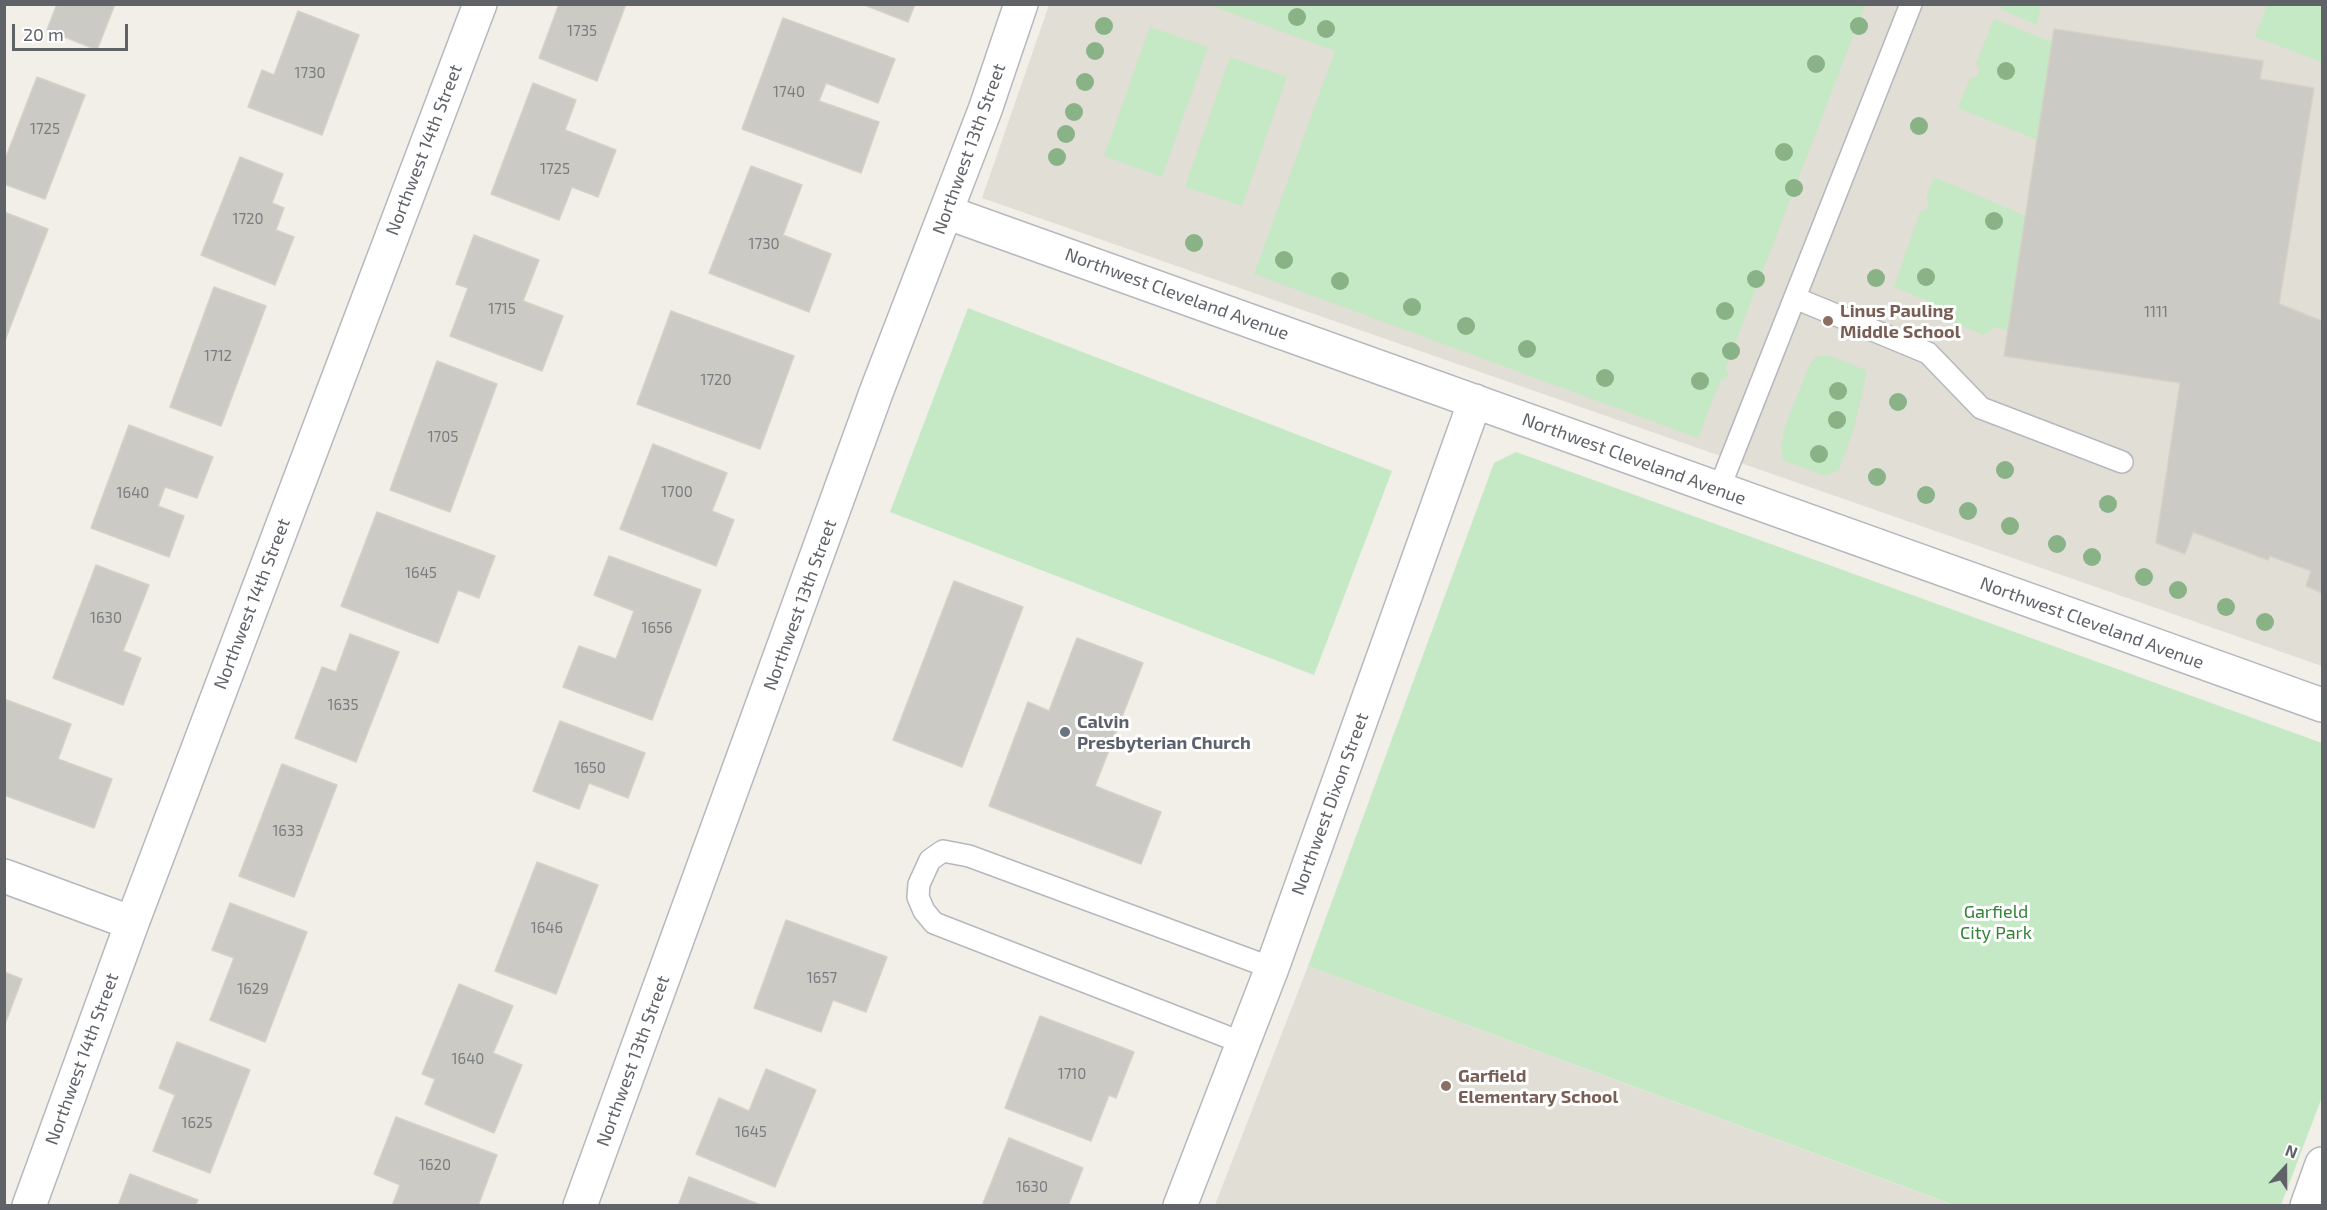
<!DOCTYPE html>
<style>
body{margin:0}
#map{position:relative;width:2327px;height:1210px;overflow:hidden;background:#f1efe8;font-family:"Exo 2",sans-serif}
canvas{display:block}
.frame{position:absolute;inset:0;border:6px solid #5f6368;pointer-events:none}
.north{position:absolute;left:2255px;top:1138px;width:60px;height:60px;-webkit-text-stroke:4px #fff;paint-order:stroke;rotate:21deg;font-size:16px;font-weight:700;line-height:24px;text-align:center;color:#5f6368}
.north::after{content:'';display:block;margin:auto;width:21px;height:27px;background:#5f6368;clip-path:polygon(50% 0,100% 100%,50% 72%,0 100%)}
.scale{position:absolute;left:12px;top:24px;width:116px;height:27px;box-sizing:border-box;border:3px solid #5f6368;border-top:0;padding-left:8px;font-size:18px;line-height:21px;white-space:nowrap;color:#5f6368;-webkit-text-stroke:4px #fff;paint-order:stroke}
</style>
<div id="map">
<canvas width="2327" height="1210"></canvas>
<div class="frame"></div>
<div class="north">N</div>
<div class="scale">20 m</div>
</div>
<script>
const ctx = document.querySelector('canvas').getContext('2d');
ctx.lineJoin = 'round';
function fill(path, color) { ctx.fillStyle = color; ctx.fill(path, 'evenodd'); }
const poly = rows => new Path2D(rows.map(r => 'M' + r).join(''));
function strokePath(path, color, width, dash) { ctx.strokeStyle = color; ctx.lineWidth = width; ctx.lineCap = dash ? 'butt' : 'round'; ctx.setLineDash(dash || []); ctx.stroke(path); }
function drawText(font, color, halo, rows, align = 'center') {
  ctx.font = font + ' "Exo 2",sans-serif'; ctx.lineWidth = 6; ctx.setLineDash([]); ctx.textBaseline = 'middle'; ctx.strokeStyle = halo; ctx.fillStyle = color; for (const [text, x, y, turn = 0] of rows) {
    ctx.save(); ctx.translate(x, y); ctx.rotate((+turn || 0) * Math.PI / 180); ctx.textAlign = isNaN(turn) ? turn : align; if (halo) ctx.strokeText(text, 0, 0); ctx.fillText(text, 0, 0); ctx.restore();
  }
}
fill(poly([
 [1049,5,2322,5,2322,666,982,198],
 [1308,966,1953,1205,1215,1205]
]), '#e1ded6');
fill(poly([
 [1209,5,1865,5,1725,369,1729,375,1720,381,1698,438,1254,274,1335,51],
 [2000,5,2041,5,2037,25,2003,10],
 [2267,5,2322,5,2322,62,2255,37],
 [1994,19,2052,42,2038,140,1958,108,1970,79,1977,76,1980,69,1976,63],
 [1150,27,1208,47,1162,177,1104,156],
 [1230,57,1287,77,1242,206,1185,187],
 [1934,177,2026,216,2008,331,1996,327,1984,335,1931,313,1926,300,1894,287,1920,212,1926,210,1929,204,1926,198],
 [968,308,1392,471,1314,675,890,512],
 [1827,355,1866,370,1866,376,1854,428,1839,470,1825,476,1783,460,1781,444,1785,426,1809,366,1816,357],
 [1516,452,2322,743,2322,1097,2281,1205,1954,1205,1308,966,1494,463]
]), '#c5e8c5');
const building = poly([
 [57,4,115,4,97,50,47,30,57,4],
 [559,4,626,4,597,81,539,58,559,4],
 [862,4,915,4,908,22,862,4],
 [298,11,359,35,322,135,248,107,262,70,274,75,298,11],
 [783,18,895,59,878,103,826,83,819,101,879,122,861,173,742,129,783,18],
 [2054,29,2263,61,2260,79,2314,88,2279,304,2322,321,2322,593,2306,586,2311,571,2270,556,2268,560,2193,532,2185,554,2156,543,2180,383,2004,356,2054,29],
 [37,77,85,95,45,199,4,184,4,162,37,77],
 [533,83,576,100,565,130,616,150,598,197,572,187,559,220,491,194,533,83],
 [240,157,283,174,272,203,284,208,276,230,294,237,275,285,201,255,240,157],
 [751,166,802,185,783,235,831,254,809,312,709,273,751,166],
 [4,212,48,229,4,343,4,212],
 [474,235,539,260,523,301,563,316,542,371,450,336,468,288,456,284,474,235],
 [214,287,266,306,221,426,170,407,214,287],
 [671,311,794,356,760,449,637,404,671,311],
 [437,361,497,384,450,512,390,490,437,361],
 [129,425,213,457,197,498,165,487,158,506,184,516,169,557,91,528,129,425],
 [653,444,727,473,712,511,734,520,716,566,620,529,653,444],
 [377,512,495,556,479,598,458,590,438,643,341,606,377,512],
 [609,556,701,590,652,720,563,687,579,646,616,659,634,611,594,595,609,556],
 [96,565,149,585,123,651,141,658,123,705,53,678,96,565],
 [954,581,1023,607,962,767,893,740,954,581],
 [350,634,399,652,356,762,295,738,322,667,336,672,350,634],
 [1077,638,1143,663,1095,786,1161,812,1141,864,989,806,1028,702,1049,711,1077,638],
 [4,699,71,724,58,759,112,779,94,828,4,795,4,699],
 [560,721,645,753,628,798,589,783,579,809,533,791,560,721],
 [282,764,337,785,294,897,239,876,282,764],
 [537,862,598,885,556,994,495,971,537,862],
 [230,903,307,932,265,1042,210,1020,234,958,212,950,230,903],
 [786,920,887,957,866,1012,833,1000,821,1032,754,1008,786,920],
 [4,972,22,979,5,1024,4,1024,4,972],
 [459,984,513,1006,493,1053,522,1065,494,1133,425,1104,435,1079,422,1074,459,984],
 [1040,1016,1134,1052,1116,1098,1109,1095,1091,1141,1005,1108,1040,1016],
 [177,1042,250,1070,210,1173,153,1151,175,1095,159,1088,177,1042],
 [766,1069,816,1090,775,1187,696,1154,719,1098,749,1111,766,1069],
 [396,1117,497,1155,478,1206,392,1206,400,1185,374,1174,396,1117],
 [1009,1138,1083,1168,1068,1206,982,1206,1009,1138],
 [130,1174,198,1200,195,1206,118,1206,130,1174],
 [689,1177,763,1206,678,1206,689,1177]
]);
fill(building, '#cccac5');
strokePath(building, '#d6d1c6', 1.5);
const lane = poly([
 [1795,298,1928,353,1981,408,2122,462],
 [1719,489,1911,4],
 [1243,1043,934,923,924,911,918,897,919,884,930,860,943,851,969,856,1272,968]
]);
const street = poly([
 [946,212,2322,705],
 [4,876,132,923],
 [29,1206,132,923,480,4],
 [580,1206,877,390,985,110,1021,4],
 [1180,1206,1272,968,1475,401],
 [2307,1206,2322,1164]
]);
strokePath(lane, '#b5b8bc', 24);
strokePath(street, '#b5b8bc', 36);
strokePath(lane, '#fff', 21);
strokePath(street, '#fff', 33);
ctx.fillStyle = '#89b387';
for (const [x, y] of [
 [1297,17],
 [1104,26],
 [1859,26],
 [1326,29],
 [1095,51],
 [1816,64],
 [2006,71],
 [1085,82],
 [1074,112],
 [1919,126],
 [1066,134],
 [1784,152],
 [1057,157],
 [1794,188],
 [1994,221],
 [1194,243],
 [1284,260],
 [1926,277],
 [1876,278],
 [1756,279],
 [1340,281],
 [1412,307],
 [1725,311],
 [1466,326],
 [1527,349],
 [1731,351],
 [1605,378],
 [1700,381],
 [1838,391],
 [1898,402],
 [1837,420],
 [1819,454],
 [2005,470],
 [1877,477],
 [1926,495],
 [2108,504],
 [1968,511],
 [2010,526],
 [2057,544],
 [2092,557],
 [2144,577],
 [2178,590],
 [2226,607],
 [2265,622]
]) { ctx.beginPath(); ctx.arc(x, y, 9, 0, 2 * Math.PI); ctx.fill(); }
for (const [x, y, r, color] of [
 [1828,321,6,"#8d6e63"],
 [1065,732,6,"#6b7280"],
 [1446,1086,6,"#8d6e63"]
]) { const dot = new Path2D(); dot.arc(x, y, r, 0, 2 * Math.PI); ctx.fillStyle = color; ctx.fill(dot); strokePath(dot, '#fff', 2); }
drawText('15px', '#7a7d7f', null, [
 ["1735",582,31],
 ["1730",310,73],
 ["1740",789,92],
 ["1725",45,129],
 ["1725",555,169],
 ["1720",248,219],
 ["1730",764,244],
 ["1715",502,309],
 ["1111",2156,312],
 ["1712",218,356],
 ["1720",716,380],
 ["1705",443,437],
 ["1700",677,492],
 ["1640",133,493],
 ["1645",421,573],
 ["1630",106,618],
 ["1656",657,628],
 ["1635",343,705],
 ["1650",590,768],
 ["1633",288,831],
 ["1646",547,928],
 ["1657",822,978],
 ["1629",253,989],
 ["1640",468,1059],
 ["1710",1072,1074],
 ["1625",197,1123],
 ["1645",751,1132],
 ["1620",435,1165],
 ["1630",1032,1187]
]);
drawText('18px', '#5f6368', '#fff', [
 ["Northwest 13th Street",969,149,-70],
 ["Northwest 14th Street",424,150,-69],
 ["Northwest Cleveland Avenue",1177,294,20],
 ["Northwest Cleveland Avenue",1634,459,20],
 ["Northwest 14th Street",252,604,-69],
 ["Northwest 13th Street",800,605,-70],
 ["Northwest Cleveland Avenue",2092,623,20],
 ["Northwest Dixon Street",1330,804,-70],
 ["Northwest 14th Street",82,1059,-70],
 ["Northwest 13th Street",633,1061,-70]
]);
drawText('bold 18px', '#785e54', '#fff', [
 ["Linus Pauling",1840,311],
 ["Middle School",1840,332],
 ["Garfield",1458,1076],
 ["Elementary School",1458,1097]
], 'left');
drawText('bold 18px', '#5b616d', '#fff', [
 ["Calvin",1077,722],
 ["Presbyterian Church",1077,743]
], 'left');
drawText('18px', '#348238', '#fff', [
 ["Garfield",1996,912],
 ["City Park",1996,933]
]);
</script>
